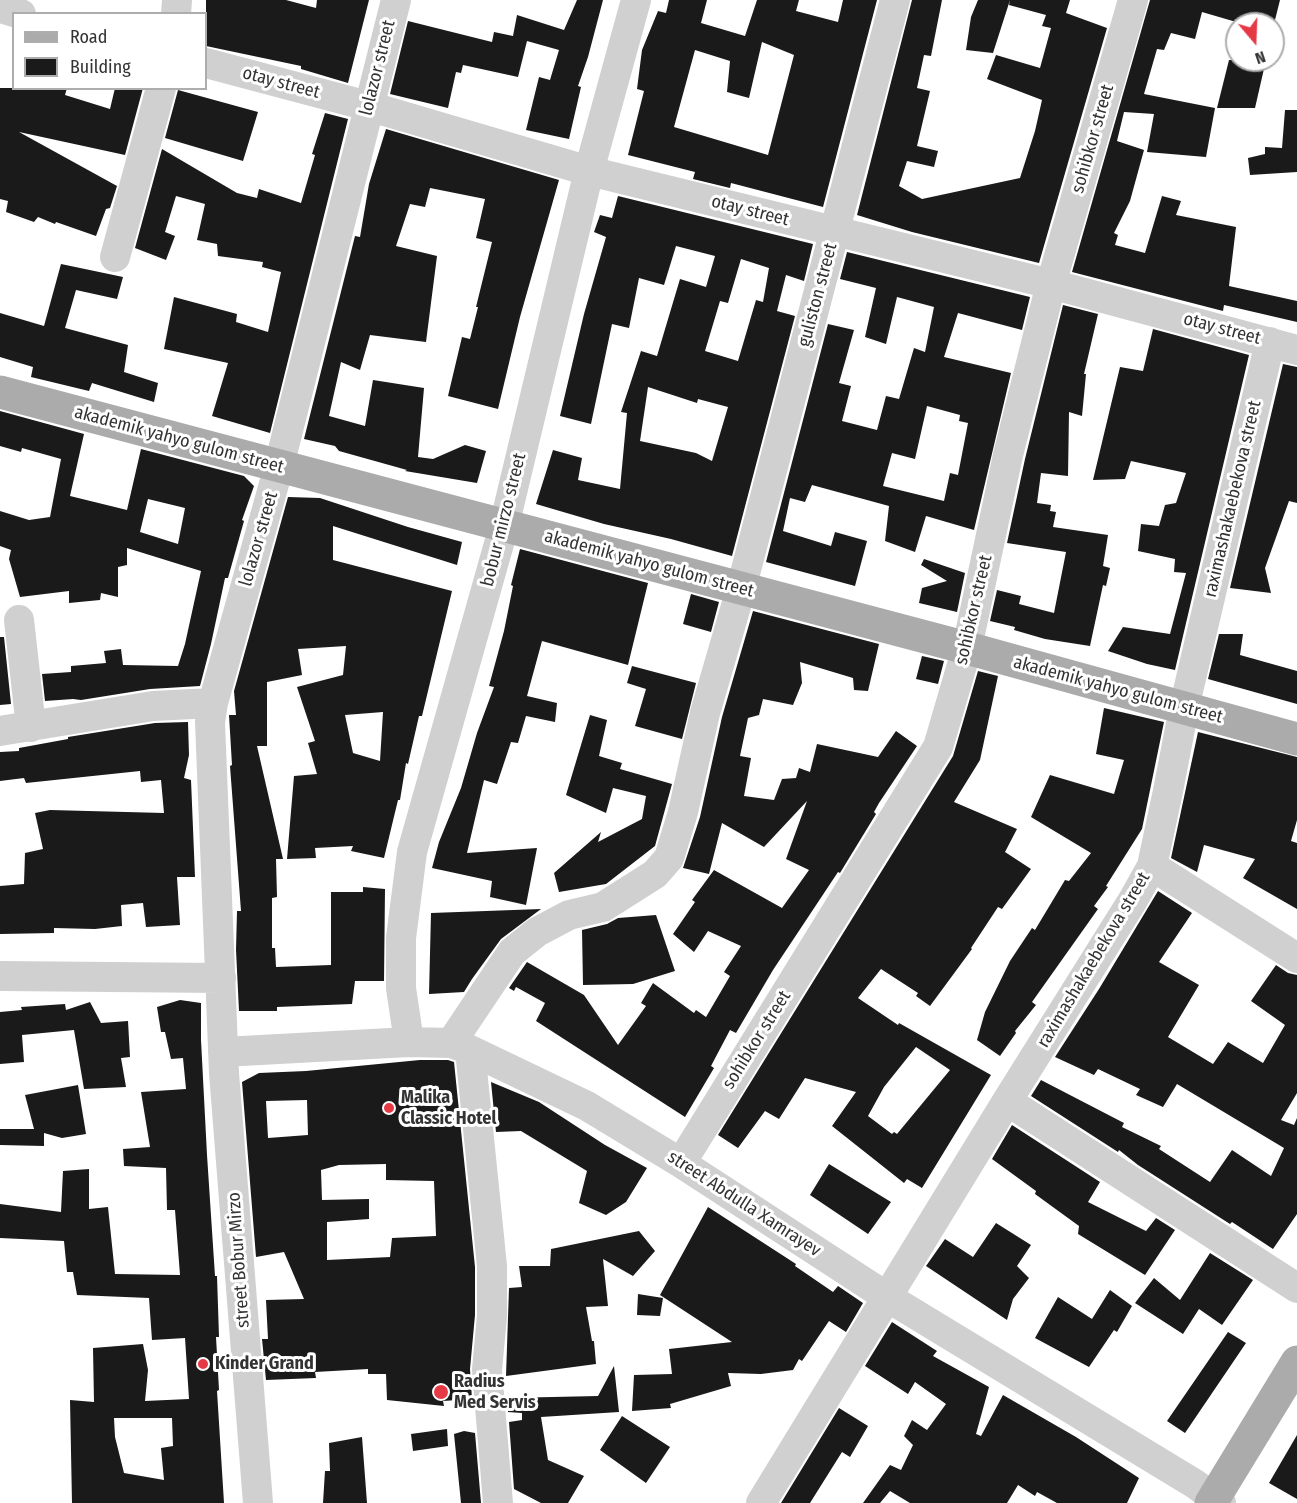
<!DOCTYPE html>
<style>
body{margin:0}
#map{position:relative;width:1297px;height:1503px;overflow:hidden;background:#fff;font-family:"Fira Sans Condensed",sans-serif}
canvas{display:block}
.legend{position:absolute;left:12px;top:12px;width:195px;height:78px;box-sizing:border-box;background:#fff;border:2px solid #adadad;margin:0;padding:8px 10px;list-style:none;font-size:18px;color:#333}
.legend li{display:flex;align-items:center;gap:12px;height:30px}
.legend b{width:30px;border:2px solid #adadad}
.north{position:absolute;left:1225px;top:12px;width:60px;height:60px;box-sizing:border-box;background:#fff;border:2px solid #adadad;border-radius:50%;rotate:161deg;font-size:16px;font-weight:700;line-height:24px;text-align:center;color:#333}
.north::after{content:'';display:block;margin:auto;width:21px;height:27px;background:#e63946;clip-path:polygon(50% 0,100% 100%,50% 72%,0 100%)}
</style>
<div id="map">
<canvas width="1297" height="1503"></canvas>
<ul class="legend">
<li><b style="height:8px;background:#ababab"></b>Road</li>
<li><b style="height:16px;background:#1a1a1a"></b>Building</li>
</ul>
<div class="north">N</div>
</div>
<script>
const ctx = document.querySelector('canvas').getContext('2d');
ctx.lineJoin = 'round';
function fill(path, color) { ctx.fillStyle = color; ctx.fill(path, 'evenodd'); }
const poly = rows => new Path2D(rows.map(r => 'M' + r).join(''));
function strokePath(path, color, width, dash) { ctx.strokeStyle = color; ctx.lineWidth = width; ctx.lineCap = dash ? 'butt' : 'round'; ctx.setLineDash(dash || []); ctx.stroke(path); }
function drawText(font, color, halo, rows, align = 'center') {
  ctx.font = font + ' "Fira Sans Condensed",sans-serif'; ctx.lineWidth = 6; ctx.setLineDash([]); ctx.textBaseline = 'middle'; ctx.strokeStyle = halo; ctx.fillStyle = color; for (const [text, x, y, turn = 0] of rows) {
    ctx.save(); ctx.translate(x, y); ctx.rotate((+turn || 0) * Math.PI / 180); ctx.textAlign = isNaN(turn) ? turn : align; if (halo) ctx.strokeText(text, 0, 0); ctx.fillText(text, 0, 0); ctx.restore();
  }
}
fill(poly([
 [206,0,286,0,316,8,317,0,369,0,348,83,301,69,301,66,206,46],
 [577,0,603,0,588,57,578,86,581,87,569,139,526,130,539,77,550,80,559,50,527,41,518,77,463,65,461,73,456,72,448,108,390,94,408,21,492,42,494,32,513,36,517,15,564,30],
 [669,0,707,0,701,23,745,36,757,0,799,0,796,11,838,22,843,0,877,0,823,207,731,183,730,188,693,179,695,172,628,155,644,91,637,89,642,50,658,11,666,13],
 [762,42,794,55,768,155,674,127,695,50,730,61,727,92,749,98],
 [912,0,942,0,931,56,924,55,917,88,930,91,917,146,938,151,934,167,907,161,899,186,922,199,1020,178,1035,131,1042,100,987,79,996,55,1040,68,1051,28,1042,26,1046,15,1009,5,1010,0,993,53,966,50,971,17,978,0,1070,0,1066,13,1107,28,1039,263,912,232,857,215],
 [1150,0,1280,0,1274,24,1243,24,1202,12,1195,39,1171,33,1164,50,1157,49,1144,94,1215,108,1206,157,1147,152,1154,114,1124,112,1117,141,1144,150,1130,201,1114,233,1118,235,1115,245,1145,253,1162,196,1181,201,1176,215,1236,227,1229,286,1297,301,1297,322,1224,305,1223,311,1072,272],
 [1229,60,1266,60,1255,108,1217,108],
 [0,88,67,88,65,95,110,109,115,88,143,88,125,155,19,132,117,186,110,208,106,209,96,236,56,222,55,224,38,217,34,222,6,212,8,201,0,199],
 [178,90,258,112,243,161,165,138],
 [1285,110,1297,110,1297,172,1250,175,1248,158,1265,154,1265,147,1282,148],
 [325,113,348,119,270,433,212,416,228,363,164,349,174,297,237,314,236,322,268,332,281,272,262,267,263,262,218,256,217,244,197,240,205,204,176,196,165,232,175,236,166,260,135,248,162,149,237,193,257,198,259,189,301,203,315,155,312,154],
 [386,129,559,180,520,317,498,409,448,396,462,337,470,339,478,307,476,307,492,242,476,238,485,199,430,188,425,207,410,204,396,246,437,256,426,342,370,335,360,370,341,362,329,416,365,426,373,380,424,388,418,457,433,459,465,445,486,451,477,483,405,471,407,470,339,451,335,446,304,439,355,236,360,237,369,184],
 [618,196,813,244,804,281,786,275,777,311,795,316,732,556,671,539,604,524,536,504,553,450,582,458,578,480,620,489,627,413,621,412,641,351,657,356,680,279,706,287,715,256,676,246,664,285,639,278,629,328,612,324,591,424,560,416,584,314,606,237,594,232,600,215,612,218],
 [741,259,769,268,763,302,756,300,738,361,705,351,720,301,728,303],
 [648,387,697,403,698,399,728,407,712,461,696,453,640,441],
 [847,252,1030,297,1022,330,958,313,944,357,1011,373,974,530,926,516,915,552,885,541,889,506,812,485,805,502,790,498,783,531,831,546,835,532,867,541,855,586,766,562,828,324,854,330,839,383,851,386,842,421,877,430,886,396,899,399,914,348,925,352,934,307,897,297,886,344,865,337,876,288,840,279],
 [927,406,960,415,959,421,968,423,958,475,950,473,944,501,883,486,892,453,915,459],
 [61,264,123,277,117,299,76,290,65,328,128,345,124,372,158,383,154,402,92,383,89,391,31,377,33,367,0,357,0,313,44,326],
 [1063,305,1098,314,1084,374,1086,374,1082,416,1069,412,1068,476,1041,473,1037,503,1051,505,1050,511,1056,512,1053,527,1108,535,1103,566,1110,568,1106,586,1103,585,1090,646,1045,639,1014,630,1015,627,990,621,997,590,1021,596,1019,604,1054,613,1066,552,1007,543,1025,459],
 [1153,329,1249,355,1175,670,1147,664,1108,651,1123,627,1170,634,1186,573,1174,572,1175,559,1138,551,1141,524,1159,526,1165,505,1176,503,1186,473,1131,461,1125,479,1093,480,1120,367,1143,371],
 [1283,364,1297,367,1297,503,1289,501,1265,568,1271,593,1230,588],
 [0,411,84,434,70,496,127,510,141,449,244,476,254,486,242,520,244,521,228,578,225,578,211,644,200,686,150,689,81,700,73,699,45,701,42,674,71,672,71,666,106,663,104,651,121,649,123,665,178,666,185,644,201,571,127,548,127,565,118,567,118,597,101,593,100,600,69,603,69,591,20,597,9,559,11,550,0,546,0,511,29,520,50,517,61,459,22,448,21,452,0,446],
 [148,499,185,508,178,544,140,532],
 [288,497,320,498,408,527,462,542,457,565,333,526,333,560,452,591,422,716,419,716,408,764,406,763,400,800,398,800,384,858,351,851,353,846,315,848,316,858,287,859,294,776,317,774,308,743,315,741,297,687,343,675,346,646,298,649,302,675,267,682,267,746,257,746,283,859,276,859,277,897,272,898,272,948,275,948,276,967,331,965,331,892,363,892,363,887,385,889,384,981,355,981,352,1004,277,1007,277,1011,239,1011,236,950,237,911,241,911,230,766,232,765,229,715,236,715,234,691],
 [383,712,380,761,353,753,345,715],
 [520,549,648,583,628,665,542,641,527,696,557,703,555,722,526,716,518,743,511,742,497,784,484,780,467,853,537,848,526,905,490,897,492,881,432,868,439,842,461,788,477,733,494,687,489,686,504,631,513,586,511,585],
 [924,559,965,573,957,612,919,603,922,588,947,581,921,565],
 [691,594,719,602,711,632,683,624],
 [753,611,879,644,868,691,854,690,853,678,800,662,802,683,793,705,763,699,759,715,748,718,740,756,751,758,744,796,774,800,782,779,796,778,799,768,810,772,817,744,878,757,896,731,917,746,879,803,874,812,876,814,840,873,838,872,773,970,736,1033,730,1030,711,1066,714,1068,685,1117,536,1021,545,1003,516,987,514,991,509,988,527,962,584,995,618,1045,646,1006,641,1003,653,983,694,1013,696,1010,706,1017,730,976,724,972,741,946,708,931,694,952,673,934,695,902,692,900,714,870,782,908,809,870,786,859,807,801,764,847,722,823,709,874,683,868,700,817,722,717],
 [1219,634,1243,634,1240,655,1297,671,1297,704,1208,679],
 [0,637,4,637,11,704,0,705],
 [922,656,944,661,938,684,916,679],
 [632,666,696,683,682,739,635,726,646,689,627,683],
 [978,671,998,676,980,760,954,802,1017,829,1005,852,1031,869,1002,909,998,907,971,948,972,949,930,1006,916,996,918,993,881,969,858,998,898,1025,899,1023,991,1075,922,1188,907,1179,904,1183,832,1126,856,1092,805,1078,779,1119,765,1111,738,1148,718,1135,953,756],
 [916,1047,950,1070,897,1134,894,1132,892,1134,868,1116,884,1087],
 [1104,708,1164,722,1142,829,1106,886,1108,887,1094,906,1098,909,1032,1002,1036,1005,1015,1031,1016,1033,1000,1056,977,1040,985,1012,1010,961,1032,928,1035,930,1065,880,1069,881,1091,853,1031,817,1050,775,1114,794,1124,760,1096,754],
 [590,715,607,720,599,756,622,763,620,769,672,784,655,846,606,884,559,892,554,873,601,832,598,842,642,819,646,796,613,788,606,813,566,795],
 [188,722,189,755,184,778,191,780,195,877,177,877,180,925,146,927,143,903,121,905,122,926,95,929,54,928,54,933,0,934,0,886,24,884,25,853,43,849,35,813,50,810,164,813,161,780,141,782,140,771,26,783,24,778,0,781,0,752,19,751,19,748,68,739,68,737,155,723],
 [1198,732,1297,757,1297,820,1291,841,1297,843,1297,909,1243,878,1255,859,1204,845,1197,872,1171,858],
 [1158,891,1192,913,1159,962,1199,985,1168,1037,1213,1064,1228,1042,1263,1063,1285,1025,1251,1001,1276,965,1288,973,1297,975,1297,1093,1281,1120,1294,1125,1297,1118,1297,1214,1273,1249,1232,1222,1230,1224,1138,1165,1119,1150,1118,1152,1031,1096,1041,1080,1124,1123,1122,1127,1161,1146,1159,1149,1210,1182,1232,1150,1271,1176,1284,1148,1177,1084,1163,1107,1136,1095,1140,1089,1098,1069,1094,1075,1055,1057,1099,989],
 [541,909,501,939,472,979,464,992,429,994,431,913],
 [656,915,675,971,633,984,583,985,582,930,607,924,618,918],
 [180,1000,201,1003,201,1040,207,1155,215,1276,217,1276,219,1337,216,1337,219,1390,217,1391,224,1503,72,1503,70,1400,94,1402,93,1348,143,1344,148,1370,145,1401,189,1399,185,1338,152,1340,149,1298,77,1295,73,1272,67,1272,64,1241,0,1238,0,1204,61,1212,63,1171,89,1169,89,1209,108,1207,115,1274,180,1275,175,1210,167,1210,166,1168,124,1166,123,1149,150,1147,141,1092,186,1089,183,1058,171,1059,165,1032,161,1032,157,1007],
 [114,1418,172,1418,173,1446,161,1448,164,1480,124,1473,115,1437],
 [90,1002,101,1023,128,1021,130,1057,121,1058,126,1087,84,1089,74,1030,22,1035,24,1062,0,1064,0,1012,22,1010,21,1007,65,1004,66,1010],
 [420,1060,448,1060,454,1062,475,1267,475,1315,470,1369,472,1399,443,1401,444,1406,387,1400,386,1374,368,1374,368,1369,315,1372,316,1378,266,1380,262,1339,268,1339,266,1300,304,1299,284,1252,256,1257,242,1082,259,1073,306,1071],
 [307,1100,308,1135,268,1138,266,1101],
 [386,1164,386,1180,434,1181,436,1236,392,1238,390,1257,327,1260,327,1222,369,1219,369,1199,322,1200,321,1170,339,1165],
 [491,1082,539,1102,605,1145,647,1168,626,1202,606,1215,579,1203,587,1171,521,1131,496,1132],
 [78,1085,86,1134,62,1138,44,1133,44,1146,0,1145,0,1129,34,1129,25,1095],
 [1012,1125,1100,1182,1088,1202,1146,1231,1156,1218,1175,1230,1145,1275,1078,1234,1079,1226,1035,1194,1036,1191,992,1159],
 [829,1164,891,1202,868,1234,810,1195],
 [708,1207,796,1264,795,1266,833,1292,838,1286,863,1303,846,1332,829,1321,802,1361,799,1359,793,1370,761,1374,728,1373,731,1386,670,1404,671,1408,632,1411,634,1375,672,1374,669,1349,732,1342,660,1295],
 [996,1223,1031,1245,1017,1266,1029,1278,1013,1299,1007,1320,926,1266,945,1239,973,1257],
 [639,1231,655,1251,633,1276,603,1259,608,1306,586,1307,592,1341,594,1341,596,1364,506,1376,509,1288,522,1287,519,1266,550,1266,551,1249],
 [1210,1253,1253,1280,1222,1325,1199,1309,1183,1334,1135,1303,1154,1278,1180,1300],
 [1110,1290,1132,1306,1117,1332,1114,1330,1089,1367,1035,1338,1058,1297,1092,1319],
 [638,1294,663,1298,660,1316,637,1315],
 [892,1322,937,1351,933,1356,989,1387,976,1434,981,1436,1003,1395,1076,1437,1139,1478,1127,1503,1057,1503,1037,1492,1035,1496,1018,1485,1007,1503,910,1503,890,1491,880,1503,863,1503,890,1465,901,1470,913,1445,904,1436,912,1420,927,1430,946,1404,915,1382,908,1394,865,1366],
 [1228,1332,1246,1343,1185,1433,1167,1421],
 [614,1366,619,1412,541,1417,548,1460,584,1476,568,1503,541,1503,514,1489,509,1422,522,1420,522,1413,508,1412,507,1398,598,1396],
 [839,1408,868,1426,850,1457,842,1452,810,1503,781,1503],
 [622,1416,670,1447,646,1483,600,1450],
 [447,1429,448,1446,413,1451,411,1434],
 [464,1431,475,1433,481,1503,461,1503,454,1434],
 [1297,1435,1297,1499,1269,1483],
 [362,1437,367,1503,323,1503,325,1471,330,1471,329,1443]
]), '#1a1a1a');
strokePath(poly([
 [0,8,21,14],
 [176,14,177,0],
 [206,63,368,106,589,171,1051,284,1297,350],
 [115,257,161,88],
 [19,620,31,727],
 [0,731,153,706,213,703],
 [1152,866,1297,958],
 [0,976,221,978],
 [409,1042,401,988,401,938,412,852,504,526,589,171,636,0],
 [451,1043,512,952,537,932,569,915,603,907,655,874,669,858,683,812,705,713,741,589,895,0],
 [470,1050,492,1266,492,1316,487,1370,498,1503],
 [223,1052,409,1042,451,1043,470,1050,587,1106,681,1163,887,1297,1195,1484,1221,1503],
 [1007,1101,1297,1288],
 [681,1163,938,747,967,648,1008,455,1051,284,1133,0],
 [258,1503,224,1073,210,722,213,703,279,466,396,0],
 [761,1503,1007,1101,1133,900,1152,866,1168,791,1184,708,1270,342]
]), '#d0d0d0', 30);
strokePath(poly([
 [0,392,967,648,1297,739],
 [1211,1503,1297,1362]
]), '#ababab', 33);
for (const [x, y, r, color] of [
 [389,1108,6,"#e63946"],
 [203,1364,6,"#e63946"],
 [441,1392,8,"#e63946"]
]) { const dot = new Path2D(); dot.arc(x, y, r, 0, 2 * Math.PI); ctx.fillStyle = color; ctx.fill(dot); strokePath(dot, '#fff', 2); }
drawText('18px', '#333', '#fff', [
 ["lolazor street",378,68,-76],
 ["otay street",281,83,15],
 ["sohibkor street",1093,139,-74],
 ["otay street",750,211,14],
 ["guliston street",818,295,-75],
 ["otay street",1222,329,15],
 ["akademik yahyo gulom street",179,440,15],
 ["raximashakaebekova street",1233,499,-77],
 ["bobur mirzo street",504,520,-76],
 ["lolazor street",259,539,-74],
 ["akademik yahyo gulom street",649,564,15],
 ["sohibkor street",974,610,-77],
 ["akademik yahyo gulom street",1118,690,15],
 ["raximashakaebekova street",1094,960,-59],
 ["sohibkor street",757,1040,-58],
 ["street Abdulla Xamrayev",744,1204,33],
 ["street Bobur Mirzo",239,1260,-94]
]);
drawText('bold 18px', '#333', '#fff', [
 ["Malika",401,1098],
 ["Classic Hotel",401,1119],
 ["Kinder Grand",215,1364],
 ["Radius",454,1382],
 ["Med Servis",454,1403]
], 'left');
</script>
